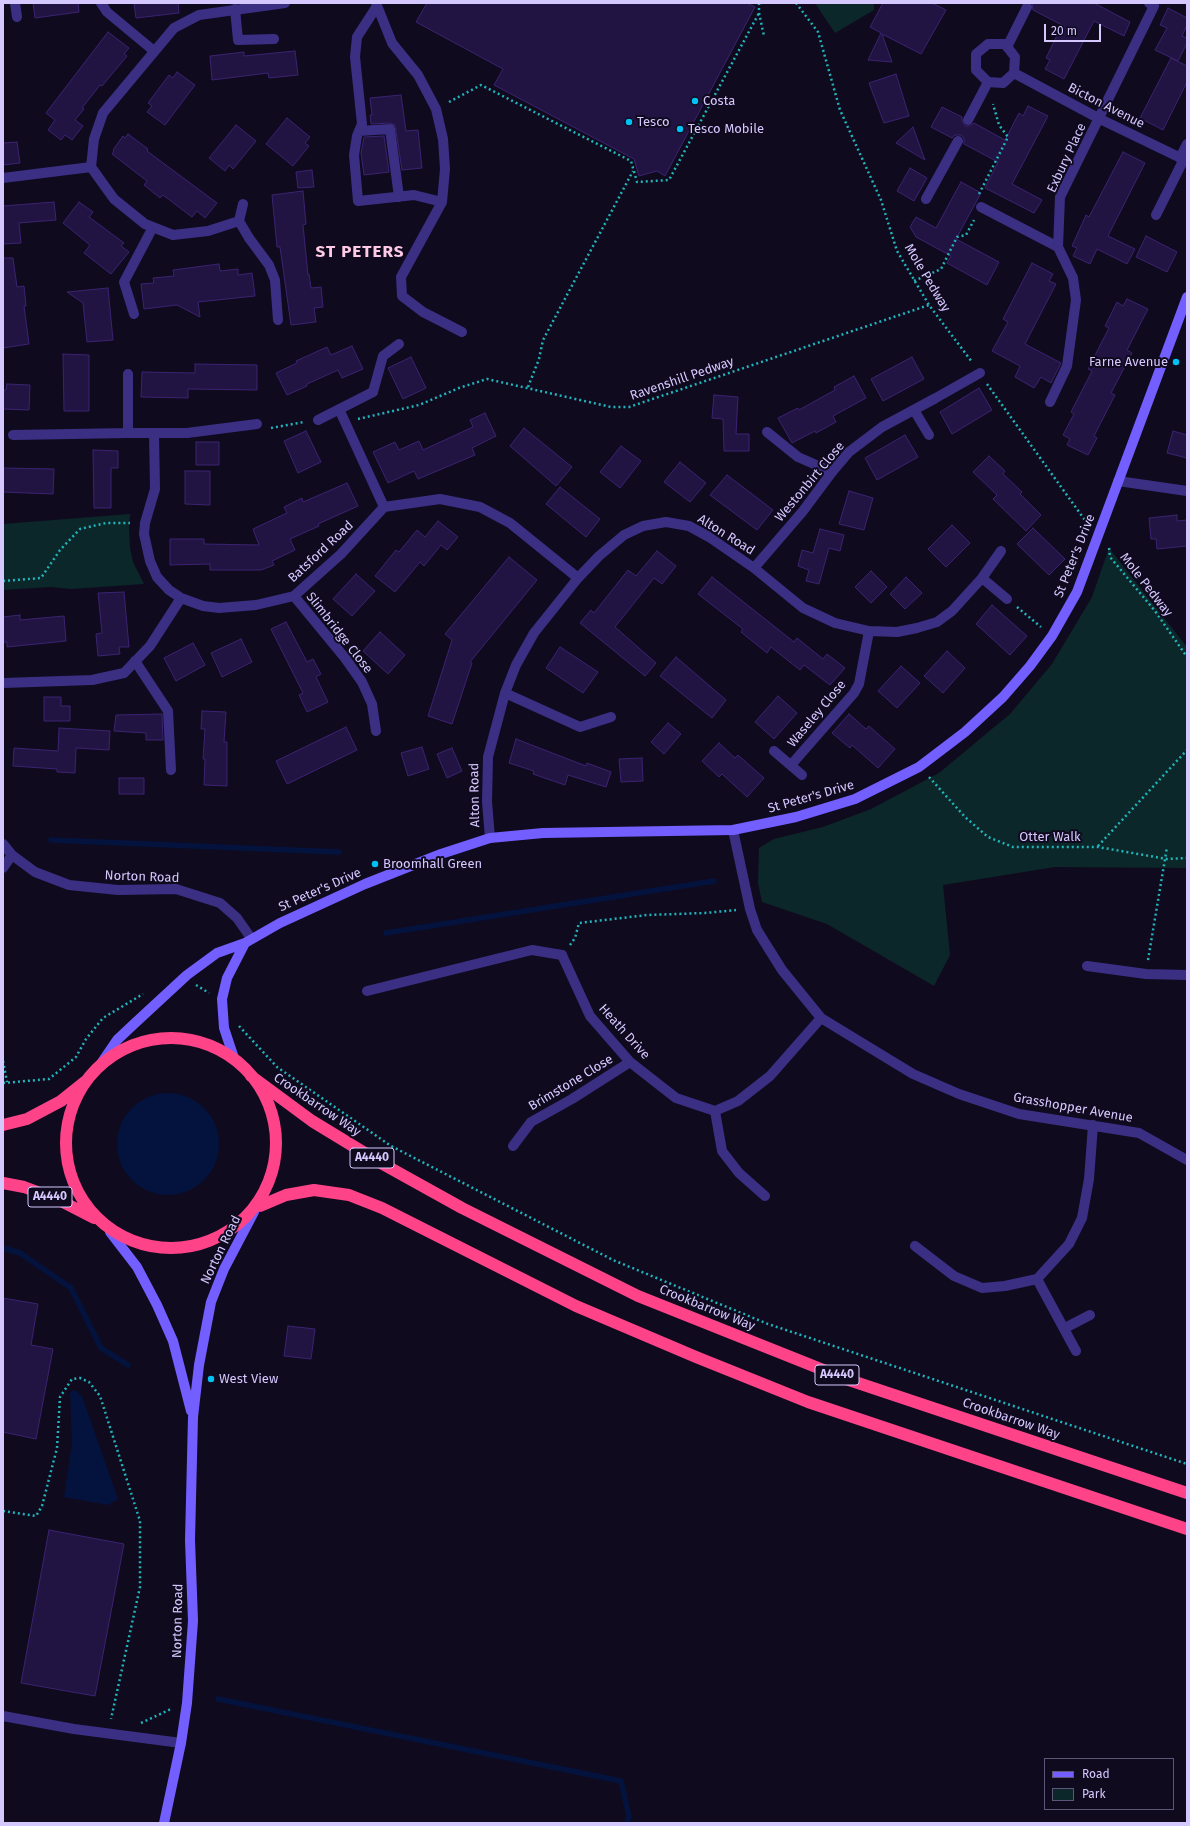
<!DOCTYPE html>
<style>
body{margin:0}
#map{position:relative;width:1190px;height:1826px;overflow:hidden;background:#100a1f;font-family:"Fira Sans",sans-serif}
canvas{display:block}
.frame{position:absolute;inset:0;border:4px solid #d4c8ff;pointer-events:none}
.legend{position:absolute;left:1044px;top:1758px;width:130px;height:52px;box-sizing:border-box;background:#100a1f;border:1px solid #5e5679;margin:0;padding:5px 7px;list-style:none;font-size:12px;color:#d4c8ff}
.legend li{display:flex;align-items:center;gap:8px;height:20px}
.legend b{width:20px;border:1px solid #5e5679}
.scale{position:absolute;left:1044px;top:24px;width:57px;height:18px;box-sizing:border-box;border:2px solid #d4c8ff;border-top:0;padding-left:5px;font-size:12px;line-height:14px;white-space:nowrap;color:#d4c8ff;-webkit-text-stroke:3px #100a1f;paint-order:stroke}
</style>
<div id="map">
<canvas width="1190" height="1826"></canvas>
<div class="frame"></div>
<ul class="legend">
<li><b style="height:5px;background:#735fff"></b>Road</li>
<li><b style="height:11px;background:#0c2729"></b>Park</li>
</ul>
<div class="scale">20 m</div>
</div>
<script>
const ctx = document.querySelector('canvas').getContext('2d');
ctx.lineJoin = 'round';
function fill(path, color) { ctx.fillStyle = color; ctx.fill(path, 'evenodd'); }
const poly = rows => new Path2D(rows.map(r => 'M' + r).join(''));
function strokePath(path, color, width, dash) { ctx.strokeStyle = color; ctx.lineWidth = width; ctx.lineCap = dash ? 'butt' : 'round'; ctx.setLineDash(dash || []); ctx.stroke(path); }
function drawText(font, color, halo, rows, align = 'center') {
  ctx.font = font + ' "Fira Sans",sans-serif'; ctx.lineWidth = 4; ctx.setLineDash([]); ctx.textBaseline = 'middle'; ctx.strokeStyle = halo; ctx.fillStyle = color; for (const [text, x, y, turn = 0] of rows) {
    ctx.save(); ctx.translate(x, y); ctx.rotate((+turn || 0) * Math.PI / 180); ctx.textAlign = isNaN(turn) ? turn : align; if (halo) ctx.strokeText(text, 0, 0); ctx.fillText(text, 0, 0); ctx.restore();
  }
}
fill(poly([
 [815,3,874,3,874,10,835,33],
 [130,514,129,526,130,548,133,562,144,584,71,589,51,587,3,590,3,524],
 [1109,548,1187,647,1187,868,1055,867,943,885,950,955,934,986,827,924,762,902,758,883,759,848,774,839,823,827,871,809,939,773,1010,714,1052,664,1092,597]
]), '#0c2729');
fill(poly([
 '117 1144a51 51 0 1 1 102 0a51 51 0 1 1-102 0Z',
 [75,1390,82,1396,118,1499,108,1505,64,1497,72,1444,70,1392]
]), '#04133e');
strokePath(poly([
 [51,840,339,852],
 [386,933,714,881],
 [3,1248,20,1253,71,1288,101,1348,128,1365],
 [218,1699,621,1781,629,1816,627,1823]
]), '#04133e', 5.5);
const building = poly([
 [33,3,78,3,79,12,35,18,33,3],
 [134,3,178,3,179,13,136,18,134,3],
 [427,3,747,3,755,7,665,176,657,171,639,176,634,159,494,85,503,69,416,22,427,3],
 [883,3,932,3,946,10,921,54,882,34,892,62,868,60,881,33,870,27,883,3],
 [1032,3,1094,3,1130,22,1124,36,1094,21,1064,79,1045,69,1050,60,1046,58,1062,25,1033,10,1032,3],
 [1168,8,1187,18,1187,25,1182,36,1187,38,1187,43,1178,61,1155,50,1167,28,1160,25,1168,8],
 [108,32,129,48,124,54,127,56,102,86,100,85,82,108,84,109,75,120,83,126,72,140,65,135,61,140,48,130,55,120,46,113,108,32],
 [295,51,298,75,269,78,268,73,212,80,210,56,244,52,244,56,295,51],
 [1171,58,1187,66,1187,82,1163,130,1140,118,1171,58],
 [177,72,195,85,165,125,147,112,152,106,148,103,169,75,173,78,177,72],
 [896,74,909,116,884,123,869,83,896,74],
 [401,95,406,131,418,130,422,168,402,170,395,125,390,123,371,124,370,115,372,115,370,98,401,95],
 [1028,106,1048,116,1012,184,1042,200,1034,213,985,188,998,162,964,144,964,138,961,135,955,135,952,138,931,127,942,107,962,117,962,121,965,126,969,126,974,123,1005,140,1019,113,1023,116,1028,106],
 [287,118,310,137,305,143,309,146,293,166,266,144,287,118],
 [236,125,256,141,233,169,229,165,225,171,209,158,236,125],
 [913,127,925,160,896,143,913,127],
 [128,134,148,149,147,151,217,203,205,218,197,211,192,217,163,195,160,198,144,185,147,181,112,154,114,151,113,150,123,136,125,138,128,134],
 [384,136,389,172,364,175,361,153,364,137,384,136],
 [17,142,20,163,3,165,3,143,17,142],
 [1123,152,1145,163,1108,236,1135,249,1127,264,1097,249,1090,264,1073,256,1077,248,1072,246,1086,215,1089,217,1123,152],
 [910,168,927,178,914,201,897,191,910,168],
 [312,170,314,187,298,188,296,172,312,170],
 [961,182,981,193,956,239,999,262,987,285,947,263,951,256,916,237,910,227,916,217,936,228,961,182],
 [303,191,306,224,303,225,308,275,309,274,311,288,321,287,323,307,314,308,316,322,291,325,280,247,277,247,272,195,303,191],
 [54,202,56,220,19,223,21,243,3,244,3,206,54,202],
 [79,202,93,212,89,217,124,243,121,246,129,252,111,274,84,253,90,245,63,223,79,202],
 [1146,236,1177,252,1167,272,1136,257,1146,236],
 [3,258,13,258,17,287,24,286,26,306,24,306,29,344,3,348,3,258],
 [1032,263,1053,274,1049,281,1056,284,1025,344,1061,363,1051,383,1041,377,1034,388,1015,377,1020,366,992,351,1008,322,1003,319,1032,263],
 [219,264,220,271,238,269,238,275,252,273,255,296,198,302,200,317,177,305,144,309,141,284,154,283,153,278,174,276,173,270,219,264],
 [108,288,113,340,87,342,83,303,67,292,108,288],
 [1127,299,1148,309,1127,350,1132,353,1111,393,1115,395,1094,436,1097,438,1088,455,1067,445,1070,439,1063,435,1074,414,1071,412,1092,371,1088,369,1109,328,1105,326,1117,302,1123,306,1127,299],
 [352,346,363,369,342,378,338,370,307,384,307,386,287,395,276,373,297,363,296,361,327,347,331,355,352,346],
 [63,354,89,355,89,411,64,411,63,354],
 [411,357,426,388,403,399,388,368,411,357],
 [912,357,924,379,883,401,871,379,912,357],
 [195,364,257,365,257,390,188,389,188,398,141,397,142,372,195,373,195,364],
 [854,376,866,398,833,416,836,422,816,433,815,431,792,443,778,418,798,408,799,410,835,390,834,387,854,376],
 [7,384,30,385,29,410,3,409,3,390,6,390,7,384],
 [979,388,992,410,952,434,940,412,979,388],
 [714,395,738,397,736,434,749,434,749,451,724,451,723,419,712,418,714,395],
 [485,413,496,436,472,448,475,455,418,479,414,471,388,483,373,452,395,442,399,450,419,441,423,450,473,427,470,420,485,413],
 [524,428,572,467,556,486,510,446,524,428],
 [306,431,321,462,298,473,284,441,306,431],
 [1173,431,1187,435,1187,458,1167,453,1173,431],
 [905,435,918,457,877,480,865,458,905,435],
 [196,442,219,442,219,465,196,465,196,442],
 [621,446,641,461,620,488,600,472,621,446],
 [93,450,118,451,118,468,111,468,111,508,94,508,93,450],
 [989,456,1005,471,1003,474,1022,492,1020,494,1041,515,1026,531,993,499,997,495,973,472,989,456],
 [680,462,706,483,690,502,664,482,680,462],
 [3,468,54,469,53,494,3,492,3,468],
 [185,471,210,471,210,505,185,504,185,471],
 [727,475,773,510,757,530,710,495,727,475],
 [347,483,358,506,318,524,319,526,290,539,295,550,272,561,274,565,261,570,210,570,210,564,170,565,170,539,204,539,204,544,259,545,253,529,287,513,284,507,302,498,303,502,347,483],
 [560,487,600,519,586,537,546,504,560,487],
 [849,491,873,498,864,530,839,524,849,491],
 [1177,515,1177,521,1187,520,1187,546,1157,549,1156,539,1151,539,1149,518,1177,515],
 [438,521,458,537,447,550,441,545,424,566,420,562,395,592,375,576,396,550,399,552,417,530,425,537,438,521],
 [952,525,970,543,946,567,928,549,952,525],
 [1033,528,1065,559,1049,575,1017,544,1033,528],
 [820,529,844,535,840,551,829,548,819,584,806,581,809,570,798,566,802,550,813,553,820,529],
 [657,551,676,566,662,584,654,578,615,627,656,663,645,676,580,623,591,610,594,613,628,570,636,576,657,551],
 [509,557,537,580,470,662,472,663,452,724,428,716,452,640,445,634,509,557],
 [871,571,887,587,871,603,855,587,871,571],
 [356,574,375,591,352,616,333,599,356,574],
 [712,577,794,642,797,638,823,659,827,654,845,668,830,685,804,665,800,670,771,647,767,653,741,632,743,629,698,594,712,577],
 [906,577,922,593,905,609,890,594,906,577],
 [124,592,129,647,119,647,120,654,98,656,96,634,102,633,98,593,124,592],
 [992,605,1027,636,1010,655,976,624,992,605],
 [20,615,20,620,64,616,66,641,7,647,7,642,3,642,3,617,20,615],
 [286,622,307,662,313,659,321,674,316,677,328,702,307,712,299,695,303,693,271,629,286,622],
 [380,632,405,655,388,674,363,651,380,632],
 [241,639,252,662,222,677,211,653,241,639],
 [193,643,205,665,176,681,164,658,193,643],
 [560,647,598,672,583,693,546,668,560,647],
 [947,651,965,668,943,693,924,676,947,651],
 [676,657,726,700,712,718,660,676,676,657],
 [901,666,920,683,897,708,878,691,901,666],
 [778,696,797,713,774,739,755,722,778,696],
 [44,697,61,697,61,706,70,706,70,721,44,721,44,697],
 [202,711,226,712,224,742,227,742,227,786,204,785,205,759,203,759,205,729,201,729,202,711],
 [162,714,163,740,146,740,146,733,114,731,116,715,162,714],
 [849,714,866,729,869,726,895,749,878,768,852,745,850,748,832,733,849,714],
 [668,723,681,734,664,754,651,742,668,723],
 [346,727,357,750,287,784,276,761,346,727],
 [59,728,110,731,109,750,76,748,75,773,57,772,57,769,13,766,14,748,58,751,59,728],
 [516,739,586,766,587,763,611,772,606,787,568,775,565,785,533,774,534,771,509,763,516,739],
 [719,743,735,758,738,755,764,778,747,797,722,774,719,777,702,761,719,743],
 [422,747,429,769,408,776,401,753,422,747],
 [452,748,462,771,447,778,437,754,452,748],
 [642,758,643,781,621,782,619,759,642,758],
 [119,778,144,778,144,794,119,794,119,778],
 [3,1298,38,1304,31,1345,53,1349,36,1439,3,1432,3,1298],
 [288,1326,315,1329,311,1359,284,1356,288,1326],
 [49,1530,124,1544,95,1696,21,1683,49,1530]
]);
fill(building, '#221442');
strokePath(building, '#3b2371', 1);
strokePath(poly([
 [759,3,759,13,764,36],
 [796,3,818,32,840,110,881,200,897,251,929,305,972,362],
 [449,102,481,85,631,161,637,182,669,180,759,13],
 [979,194,1008,137,999,125,993,104],
 [914,281,941,269,957,237,966,235,974,220],
 [987,384,1087,523],
 [528,387,539,359,543,340,633,171],
 [358,419,419,405,459,388,487,379,611,407,629,407,929,305],
 [271,428,304,422],
 [1109,548,1110,557,1155,611,1187,657],
 [3,581,41,578,60,550,80,529,106,523,130,523],
 [1017,607,1041,627],
 [929,777,965,817,988,837,1013,847,1098,847,1167,859,1187,858],
 [1098,846,1187,750],
 [570,945,575,938,579,923,647,915,705,913,736,910],
 [1148,960,1167,847],
 [196,985,209,993],
 [239,1026,277,1067,391,1146,613,1260,768,1324,1187,1464],
 [3,1061,7,1082],
 [3,1083,49,1079,76,1057,86,1039,103,1018,143,994],
 [3,1511,36,1516,42,1506,57,1448,60,1397,72,1379,80,1378,89,1382,100,1396,140,1521,140,1587,111,1719],
 [141,1723,171,1709]
]), '#20b4bb', 2.5, [2, 3]);
strokePath(poly([
 [15,3,17,17],
 [376,3,392,43,418,75,436,109,443,139,445,169,442,202,401,277,402,296,423,312,462,332],
 [377,6,357,37,355,57,362,124,357,136,354,155,358,201,414,195,442,202],
 [235,9,238,40,274,39],
 [1007,47,1027,7],
 [968,120,988,82],
 [359,131,390,129,399,197],
 [1180,158,1187,144],
 [926,199,958,141],
 [981,207,1058,247],
 [1156,215,1184,159],
 [249,238,269,265,275,280,278,320],
 [373,392,383,356,399,344],
 [934,399,980,373],
 [1050,402,1067,366,1076,300,1073,278],
 [767,432,798,457,832,472],
 [187,433,257,424],
 [13,435,128,433,128,374],
 [135,661,168,711,171,770],
 [367,991,532,950,562,955],
 [3,1716,74,1729,181,1743]
]), '#3b2f83', 10);
strokePath(poly([
 [101,3,107,12,154,51],
 [988,44,1005,44,1015,57,1014,73,1003,83,988,82,976,70,976,54,988,44],
 [1014,73,1100,119,1187,161],
 [3,178,91,167],
 [243,204,239,221,249,238],
 [239,221,208,231,173,235,145,224,114,199,91,167,94,139,103,113,174,28,199,15,285,3],
 [1073,278,1058,247,1060,197,1154,6,1149,3],
 [134,314,124,282,153,227],
 [339,409,384,507],
 [914,410,929,435],
 [318,420,373,392],
 [128,433,187,433],
 [154,434,155,489,145,523,144,534,150,561,157,577,169,590,181,598,203,606,219,608,256,605,294,596,341,554,384,507,440,499,480,507,510,523,578,578],
 [1118,481,1187,491],
 [754,568,803,511,832,472,849,452,882,427,934,399],
 [982,578,1007,599],
 [294,596,345,658,362,682,372,704,376,731],
 [3,683,92,680,124,673,150,646,181,598],
 [505,693,580,727,611,717],
 [774,751,802,775],
 [791,765,854,693,859,684,869,631],
 [733,830,750,909,757,930,782,970,821,1018,913,1074,959,1094,1019,1114,1139,1133,1187,1160],
 [490,838,487,802,488,757,505,693,516,665,534,633,578,578,599,556,624,535,643,526,666,522,689,526,709,537,754,568,803,608,835,623,869,631,897,632,917,628,937,622,952,611,982,578,1001,551],
 [3,844,12,855,35,872,69,885,118,890,176,889,220,903,237,918,251,938],
 [3,868,12,855],
 [562,955,590,1016,630,1062,676,1098,715,1111,738,1101,770,1076,821,1018],
 [1087,966,1146,974,1187,975],
 [715,1111,722,1151,739,1173,765,1196],
 [513,1146,531,1122,572,1099,630,1062],
 [915,1246,954,1276,982,1288,1005,1286,1037,1279,1069,1244,1082,1218,1089,1179,1093,1125],
 [1037,1279,1076,1351],
 [1065,1328,1090,1315]
]), '#3b2f83', 10);
strokePath(poly([
 [234,1058,224,1028,222,999,227,978,245,943],
 [102,1062,117,1040,134,1024,187,975,217,953,245,943,280,923,365,884,441,854,490,838,543,833,733,830,796,817,855,799,919,767,965,732,1003,697,1030,666,1052,636,1077,592,1187,297],
 [110,1232,137,1267,157,1305,173,1341,191,1411],
 [164,1823,181,1743,187,1703,193,1621,190,1540,193,1417,199,1365,211,1302,224,1269,254,1212]
]), '#735fff', 10);
strokePath(poly([
 '66 1143a105 105 0 1 1 210 0a105 105 0 1 1-210 0Z',
 [251,1076,312,1121,381,1163,462,1208,638,1296,846,1379,1187,1493],
 [3,1125,27,1119,61,1101,86,1081],
 [3,1183,24,1187,59,1200,94,1218],
 [260,1206,286,1195,314,1190,349,1195,382,1208,576,1306,696,1357,808,1402,1187,1529]
]), '#ff4389', 12);
for (const [x, y, r, color] of [
 [695,101,4,"#00c1f3"],
 [629,122,4,"#00c1f3"],
 [680,129,4,"#00c1f3"],
 [1176,362,4,"#00c1f3"],
 [375,864,4,"#00c1f3"],
 [211,1379,4,"#00c1f3"]
]) { const dot = new Path2D(); dot.arc(x, y, r, 0, 2 * Math.PI); ctx.fillStyle = color; ctx.fill(dot); strokePath(dot, '#100a1f', 1.5); }
for (const [x, y, w] of [
 [372,1158,44],
 [50,1197,44],
 [837,1375,44]
]) { const box = new Path2D(); box.roundRect(x - w / 2, y - 10, w, 20, 3); ctx.fillStyle = '#100a1f'; ctx.fill(box); strokePath(box, '#d4c8ff', 1); }
drawText('bold 12px', '#d4c8ff', null, [
 ["A4440",372,1158],
 ["A4440",50,1197],
 ["A4440",837,1375]
]);
drawText('13px', '#d4c8ff', '#100a1f', [
 ["Costa",703,101],
 ["Tesco",637,122],
 ["Tesco Mobile",688,129],
 ["Farne Avenue",1168,362,"right"],
 ["Broomhall Green",383,864],
 ["West View",219,1379]
], 'left');
drawText('13px', '#d4c8ff', '#100a1f', [
 ["Bicton Avenue",1106,106,27],
 ["Exbury Place",1067,158,-65],
 ["Mole Pedway",927,278,59],
 ["Ravenshill Pedway",682,379,-19],
 ["Westonbirt Close",810,482,-50],
 ["Alton Road",726,535,32],
 ["Batsford Road",321,552,-43],
 ["St Peter's Drive",1075,556,-68],
 ["Mole Pedway",1146,585,52],
 ["Slimbridge Close",339,633,52],
 ["Waseley Close",817,714,-50],
 ["Alton Road",475,795,-91],
 ["St Peter's Drive",811,797,-16],
 ["Otter Walk",1050,837],
 ["Norton Road",142,877,2],
 ["St Peter's Drive",320,890,-24],
 ["Heath Drive",624,1032,48],
 ["Brimstone Close",571,1083,-31],
 ["Crookbarrow Way",317,1105,34],
 ["Grasshopper Avenue",1073,1108,10],
 ["Norton Road",221,1250,-64],
 ["Crookbarrow Way",707,1308,22],
 ["Crookbarrow Way",1011,1419,19],
 ["Norton Road",178,1621,-89]
]);
ctx.letterSpacing = '1px';
drawText('bold 17px', '#ffcae6', '#100a1f', [
 ["ST PETERS",360,252]
]);
ctx.letterSpacing = '0px';
</script>
